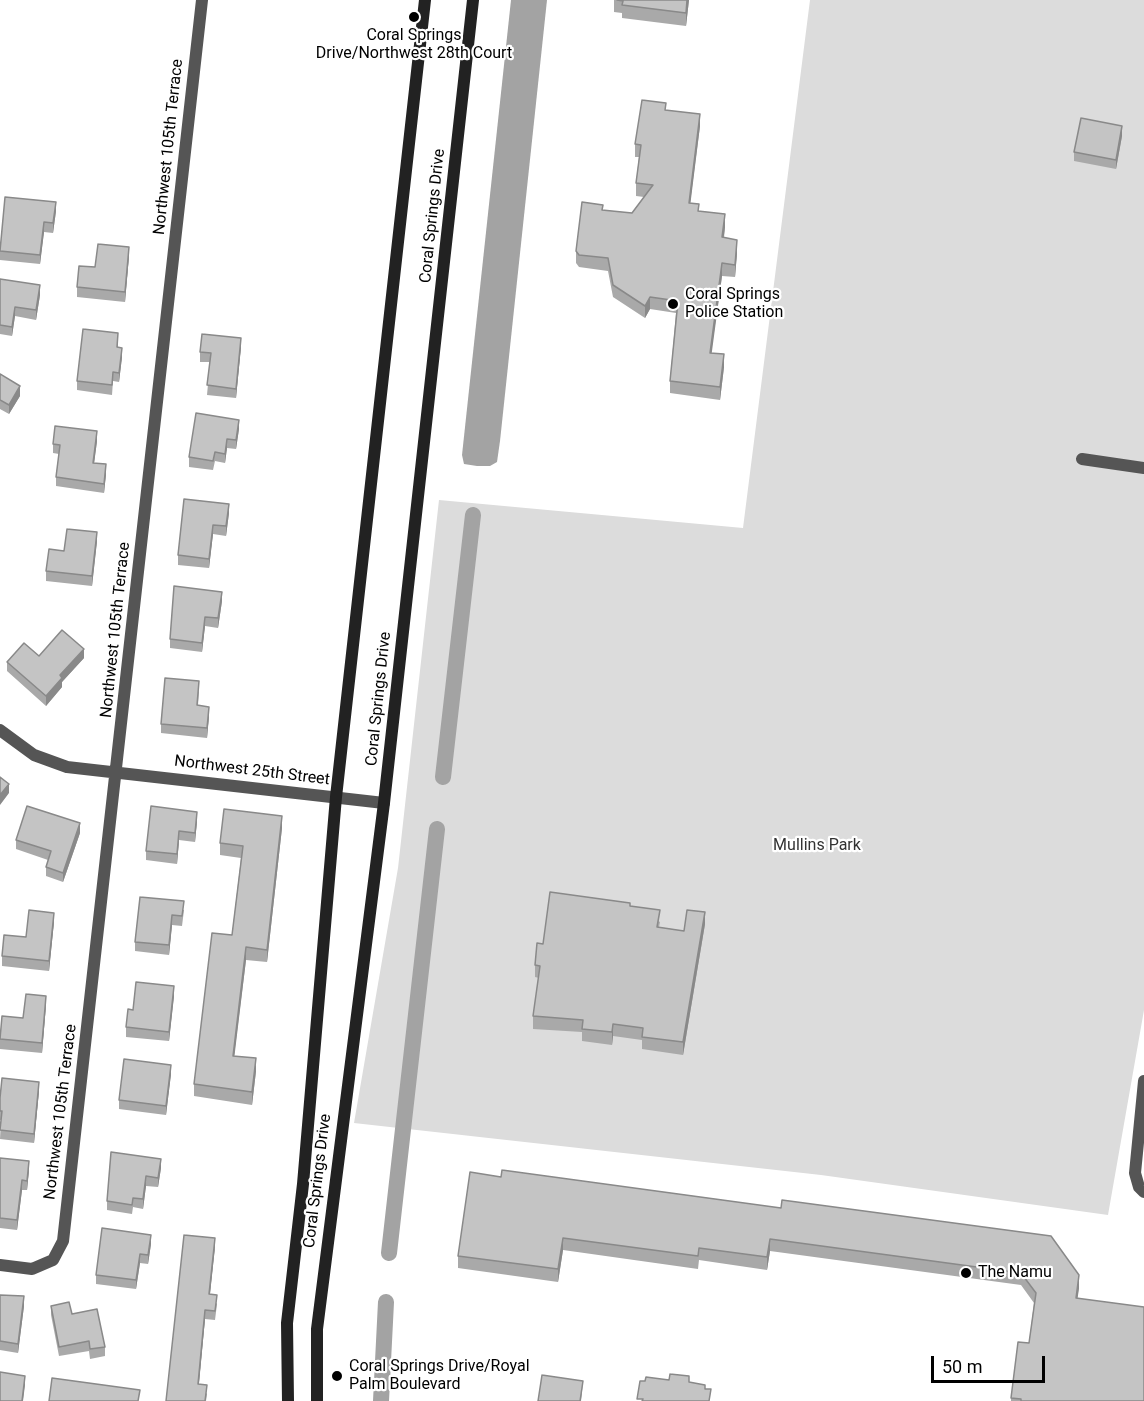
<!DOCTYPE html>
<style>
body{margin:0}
#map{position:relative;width:1144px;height:1401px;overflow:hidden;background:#fff;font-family:Roboto,sans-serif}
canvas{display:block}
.scale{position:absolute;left:931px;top:1356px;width:114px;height:27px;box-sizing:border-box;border:3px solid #000;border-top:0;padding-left:8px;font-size:18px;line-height:21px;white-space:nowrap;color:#000;-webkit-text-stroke:4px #fff;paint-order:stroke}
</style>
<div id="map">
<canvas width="1144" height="1401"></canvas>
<div class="scale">50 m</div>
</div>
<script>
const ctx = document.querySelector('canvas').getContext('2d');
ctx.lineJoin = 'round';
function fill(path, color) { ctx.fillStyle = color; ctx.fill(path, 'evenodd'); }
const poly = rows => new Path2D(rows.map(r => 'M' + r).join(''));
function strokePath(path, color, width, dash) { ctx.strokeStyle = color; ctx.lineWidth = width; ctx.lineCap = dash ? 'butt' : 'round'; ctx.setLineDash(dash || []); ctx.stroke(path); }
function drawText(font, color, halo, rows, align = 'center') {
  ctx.font = font + ' Roboto,sans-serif'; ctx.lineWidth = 4.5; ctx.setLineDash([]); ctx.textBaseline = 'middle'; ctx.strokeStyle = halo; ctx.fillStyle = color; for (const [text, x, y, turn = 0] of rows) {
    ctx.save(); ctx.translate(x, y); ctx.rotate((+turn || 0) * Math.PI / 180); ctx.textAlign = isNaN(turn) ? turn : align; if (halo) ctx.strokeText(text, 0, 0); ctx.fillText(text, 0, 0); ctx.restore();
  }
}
fill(poly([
 [810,0,1144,0,1144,1010,1108,1215,821,1175,354,1123,398,868,439,500,743,528]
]), '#dcdcdc');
fill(poly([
 [511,0,547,0,500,441,497,462,490,466,477,466,464,464,462,455]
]), '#a3a3a3');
strokePath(poly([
 [443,777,473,515],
 [389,1253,437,829],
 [381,1401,386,1302]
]), '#a3a3a3', 16);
strokePath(poly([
 [1082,459,1144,468],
 [0,730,34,755,67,767,384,803],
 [1144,1081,1135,1173,1139,1187,1144,1192],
 [0,1265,32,1269,53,1260,63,1241,202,0]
]), '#555', 12);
strokePath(poly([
 [288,1401,287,1323,303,1184,336,797,425,0],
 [317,1401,317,1329,384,803,473,0]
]), '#222', 12);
fill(poly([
 [614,0,689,0,686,26,622,18,622,13,614,12],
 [666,110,700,126,690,203,699,211,725,227,724,238,737,253,735,277,722,276,711,353,724,367,720,400,670,393,670,381,676,313,650,309,645,318,613,297,608,271,579,267,576,263,576,251,603,210,632,213,644,197,636,196,636,183,639,157,635,157,635,144],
 [1122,136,1116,169,1074,161,1074,152],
 [56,211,53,233,44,232,40,264,0,260,0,248],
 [129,256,125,302,77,297,77,287,95,267],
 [0,279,40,295,36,320,15,316,12,336,0,334],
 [118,342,118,347,122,357,119,382,113,381,112,395,77,390,77,381],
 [241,347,236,398,207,395,210,362,200,362,200,352],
 [0,374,20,396,9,414,0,409],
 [239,429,236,449,227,448,225,463,215,461,213,470,189,467,189,457],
 [97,441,94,463,106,474,104,493,56,486,56,477,59,454,53,453,53,444],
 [184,499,229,513,226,536,213,534,209,568,178,565,178,555],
 [97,541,92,586,46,581,46,571,64,551],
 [222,601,218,628,205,626,202,652,170,648,170,639],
 [39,656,84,658,62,682,62,687,46,706,7,671,7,662],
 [199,691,198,705,209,716,207,738,161,733,161,724],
 [197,821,195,842,179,840,177,864,146,860,146,851],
 [282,828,267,962,246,960,234,1056,256,1071,252,1105,194,1096,194,1084,232,935,241,858,220,855,220,843],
 [80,833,63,882,46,876,46,867,48,860,16,849,16,840],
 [140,897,184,910,182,926,172,925,169,955,135,951,135,942],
 [630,906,660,922,659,927,684,931,705,924,683,1055,642,1049,642,1040,613,1036,612,1045,582,1041,582,1032,533,1029,533,1016,539,978,535,977,535,965,543,944],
 [54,922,49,971,2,966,2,956,26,937],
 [174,996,169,1041,126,1037,126,1027,133,1010],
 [46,1005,42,1053,0,1049,0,1031],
 [171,1074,166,1115,119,1109,119,1100],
 [39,1091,34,1143,0,1139,1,1120,0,1120,0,1098],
 [111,1152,161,1168,158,1187,146,1186,143,1209,133,1207,132,1214,107,1210,107,1201],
 [0,1158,29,1170,27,1190,22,1190,17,1230,0,1228],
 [501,1177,781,1208,1079,1288,1077,1298,1144,1401,1011,1401,1011,1398,1029,1343,1034,1303,1021,1285,770,1251,767,1270,699,1260,698,1269,563,1250,558,1282,458,1268,458,1256],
 [151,1244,148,1264,140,1263,136,1289,96,1284,96,1275],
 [215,1247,210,1294,217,1304,215,1320,205,1319,199,1384,207,1394,206,1401,166,1401],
 [0,1295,24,1306,18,1353,0,1350],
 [51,1306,72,1314,105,1347,105,1356,90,1359,89,1351,59,1356,51,1315]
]), '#a9a9a9');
fill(poly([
 [687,0,689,0,686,26,686,13],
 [700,114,700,126,689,215,689,203],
 [1122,126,1122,136,1116,169,1116,160],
 [56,202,56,211,53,233,53,223],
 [725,214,725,227,722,250,722,237],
 [44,222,44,232,40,264,40,255],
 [737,240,737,253,735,277,735,265],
 [129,247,129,256,125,302,125,292],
 [722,263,722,276,710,366,710,353],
 [40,285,40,295,36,320,36,310],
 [650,297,650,309,645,318,645,306],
 [15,307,15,316,12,336,12,327],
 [241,338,241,347,236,398,236,389],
 [122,348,122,357,119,382,119,373],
 [724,354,724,367,720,400,720,387],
 [20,386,20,396,9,414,9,405],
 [239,420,239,429,236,449,236,440],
 [97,431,97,441,93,472,93,463],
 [227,439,227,448,225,463,225,454],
 [106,464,106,474,104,493,104,484],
 [229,504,229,513,226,536,226,526],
 [213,525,213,534,209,568,209,559],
 [97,532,97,541,92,586,92,576],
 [222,592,222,601,218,628,218,618],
 [205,617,205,626,202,652,202,643],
 [84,649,84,658,62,682,62,687,46,706,46,696,60,675],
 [209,707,209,716,207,738,207,728],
 [9,784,9,793,0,805,0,795],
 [197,812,197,821,195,842,195,833],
 [282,816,282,828,267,962,267,950],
 [80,823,80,833,63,882,63,873],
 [179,831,179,840,177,864,177,854],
 [705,912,705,924,683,1055,683,1042],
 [54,913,54,922,49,971,49,961],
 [172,915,172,925,169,955,169,945],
 [246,947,246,960,233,1068,233,1056],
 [174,986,174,996,169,1041,169,1032],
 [46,996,46,1005,42,1053,42,1043],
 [613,1024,613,1036,612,1045,612,1032],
 [256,1058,256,1071,252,1105,252,1092],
 [171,1065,171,1074,166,1115,166,1106],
 [39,1082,39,1091,34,1143,34,1134],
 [161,1159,161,1168,158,1187,158,1178],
 [29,1161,29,1170,27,1190,27,1181],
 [146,1176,146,1186,143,1209,143,1199],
 [22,1180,22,1190,17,1230,17,1220],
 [151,1235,151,1244,148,1264,148,1255],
 [215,1238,215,1247,209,1303,209,1294],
 [563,1238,563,1250,558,1282,558,1269],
 [770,1239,770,1251,767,1270,767,1257],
 [140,1254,140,1263,136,1289,136,1280],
 [1079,1275,1079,1288,1076,1310,1076,1298],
 [24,1296,24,1306,18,1353,18,1344],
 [205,1310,205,1319,198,1393,198,1384],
 [25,1376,25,1385,23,1401,22,1401],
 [583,1381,581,1401,580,1401]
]), '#898989');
const building = poly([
 [617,0,687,0,686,13,622,5,623,1,617,0],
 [642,100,666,103,665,110,700,114,689,203,699,204,698,211,725,214,722,237,737,240,735,265,722,263,710,353,724,354,720,387,670,381,678,301,650,297,645,306,613,285,608,258,579,255,576,251,582,202,603,205,602,210,632,213,653,185,636,183,641,145,635,144,642,100],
 [1081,118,1122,126,1116,160,1074,152,1081,118],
 [5,197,56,202,53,223,44,222,40,255,0,251,5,197],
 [98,244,129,247,125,292,77,287,79,266,95,267,98,244],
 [0,279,40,285,36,310,15,307,12,327,0,325,0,279],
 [83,329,118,333,117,347,122,348,119,373,113,372,112,385,77,381,83,329],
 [202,334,241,338,236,389,207,385,211,353,200,352,202,334],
 [0,374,20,386,9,405,0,400,0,374],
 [196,413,239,420,236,440,227,439,225,454,215,452,213,461,189,457,196,413],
 [55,426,97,431,93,463,106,464,104,484,56,477,60,445,53,444,55,426],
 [184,499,229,504,226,526,213,525,209,559,178,555,184,499],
 [67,529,97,532,92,576,46,571,49,549,64,551,67,529],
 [174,586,222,592,218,618,205,617,202,643,170,639,174,586],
 [62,630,84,649,60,675,62,678,46,696,7,662,24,643,39,656,62,630],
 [165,678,199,681,197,705,209,707,207,728,161,724,165,678],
 [0,777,9,784,0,795,0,777],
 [27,806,80,823,63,873,46,867,51,851,16,840,27,806],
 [151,806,197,812,195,833,179,831,177,854,146,851,151,806],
 [224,809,282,816,267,950,246,947,233,1056,256,1058,252,1092,194,1084,212,933,232,935,243,846,220,843,224,809],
 [550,892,630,903,630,906,660,910,657,927,684,931,687,910,705,912,683,1042,642,1037,643,1028,613,1024,612,1032,582,1029,583,1020,533,1016,540,966,535,965,537,943,543,944,550,892],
 [140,897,184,901,182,916,172,915,169,945,135,942,140,897],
 [29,910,54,913,49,961,2,956,4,935,26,937,29,910],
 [136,982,174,986,169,1032,126,1027,128,1009,133,1010,136,982],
 [26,994,46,996,42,1043,0,1039,2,1016,23,1018,26,994],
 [124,1059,171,1065,166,1106,119,1100,124,1059],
 [2,1078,39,1082,34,1134,0,1130,2,1111,0,1111,0,1098,2,1078],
 [111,1152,161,1159,158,1178,146,1176,143,1199,133,1198,132,1205,107,1201,111,1152],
 [0,1158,29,1161,27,1181,22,1180,17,1220,0,1218,0,1158],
 [502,1170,781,1208,782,1200,1051,1236,1079,1275,1076,1298,1144,1307,1144,1401,1021,1401,1021,1399,1011,1398,1018,1342,1029,1343,1036,1293,1021,1273,770,1239,767,1257,699,1248,698,1256,563,1238,558,1269,458,1256,470,1172,501,1177,502,1170],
 [102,1228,151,1235,148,1255,140,1254,136,1280,96,1275,102,1228],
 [184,1235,215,1238,209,1294,217,1295,215,1311,205,1310,198,1384,207,1385,205,1401,166,1401,184,1235],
 [0,1295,24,1296,18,1344,0,1341,0,1295],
 [69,1302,72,1314,97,1309,105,1347,90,1349,89,1341,59,1347,51,1306,69,1302],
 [0,1372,25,1376,22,1401,0,1401,0,1372],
 [670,1374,689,1376,689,1382,705,1385,705,1389,711,1389,709,1401,642,1401,643,1399,637,1399,640,1381,645,1381,646,1377,669,1380,670,1374],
 [542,1375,583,1381,580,1401,538,1401,542,1375],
 [52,1378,140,1390,138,1401,49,1401,52,1378]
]);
fill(building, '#c4c4c4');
strokePath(building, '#898989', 1.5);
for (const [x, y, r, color] of [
 [414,17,6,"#000"],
 [673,304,6,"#000"],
 [966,1273,6,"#000"],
 [337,1376,6,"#000"]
]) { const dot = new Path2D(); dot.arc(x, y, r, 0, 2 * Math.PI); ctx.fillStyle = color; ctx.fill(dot); strokePath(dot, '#fff', 2); }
drawText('16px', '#000', '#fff', [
 ["Coral Springs",414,36,"center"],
 ["Drive/Northwest 28th Court",414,54,"center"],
 ["Coral Springs",685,295],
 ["Police Station",685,313],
 ["The Namu",978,1273],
 ["Coral Springs Drive/Royal",349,1367],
 ["Palm Boulevard",349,1385]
], 'left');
drawText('16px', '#000', '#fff', [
 ["Northwest 105th Terrace",169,147,-84],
 ["Coral Springs Drive",433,216,-84],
 ["Northwest 105th Terrace",116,630,-84],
 ["Coral Springs Drive",379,699,-84],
 ["Northwest 25th Street",252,771,7],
 ["Northwest 105th Terrace",61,1112,-83],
 ["Coral Springs Drive",318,1181,-83]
]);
drawText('16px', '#333', '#fff', [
 ["Mullins Park",817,846]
]);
</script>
